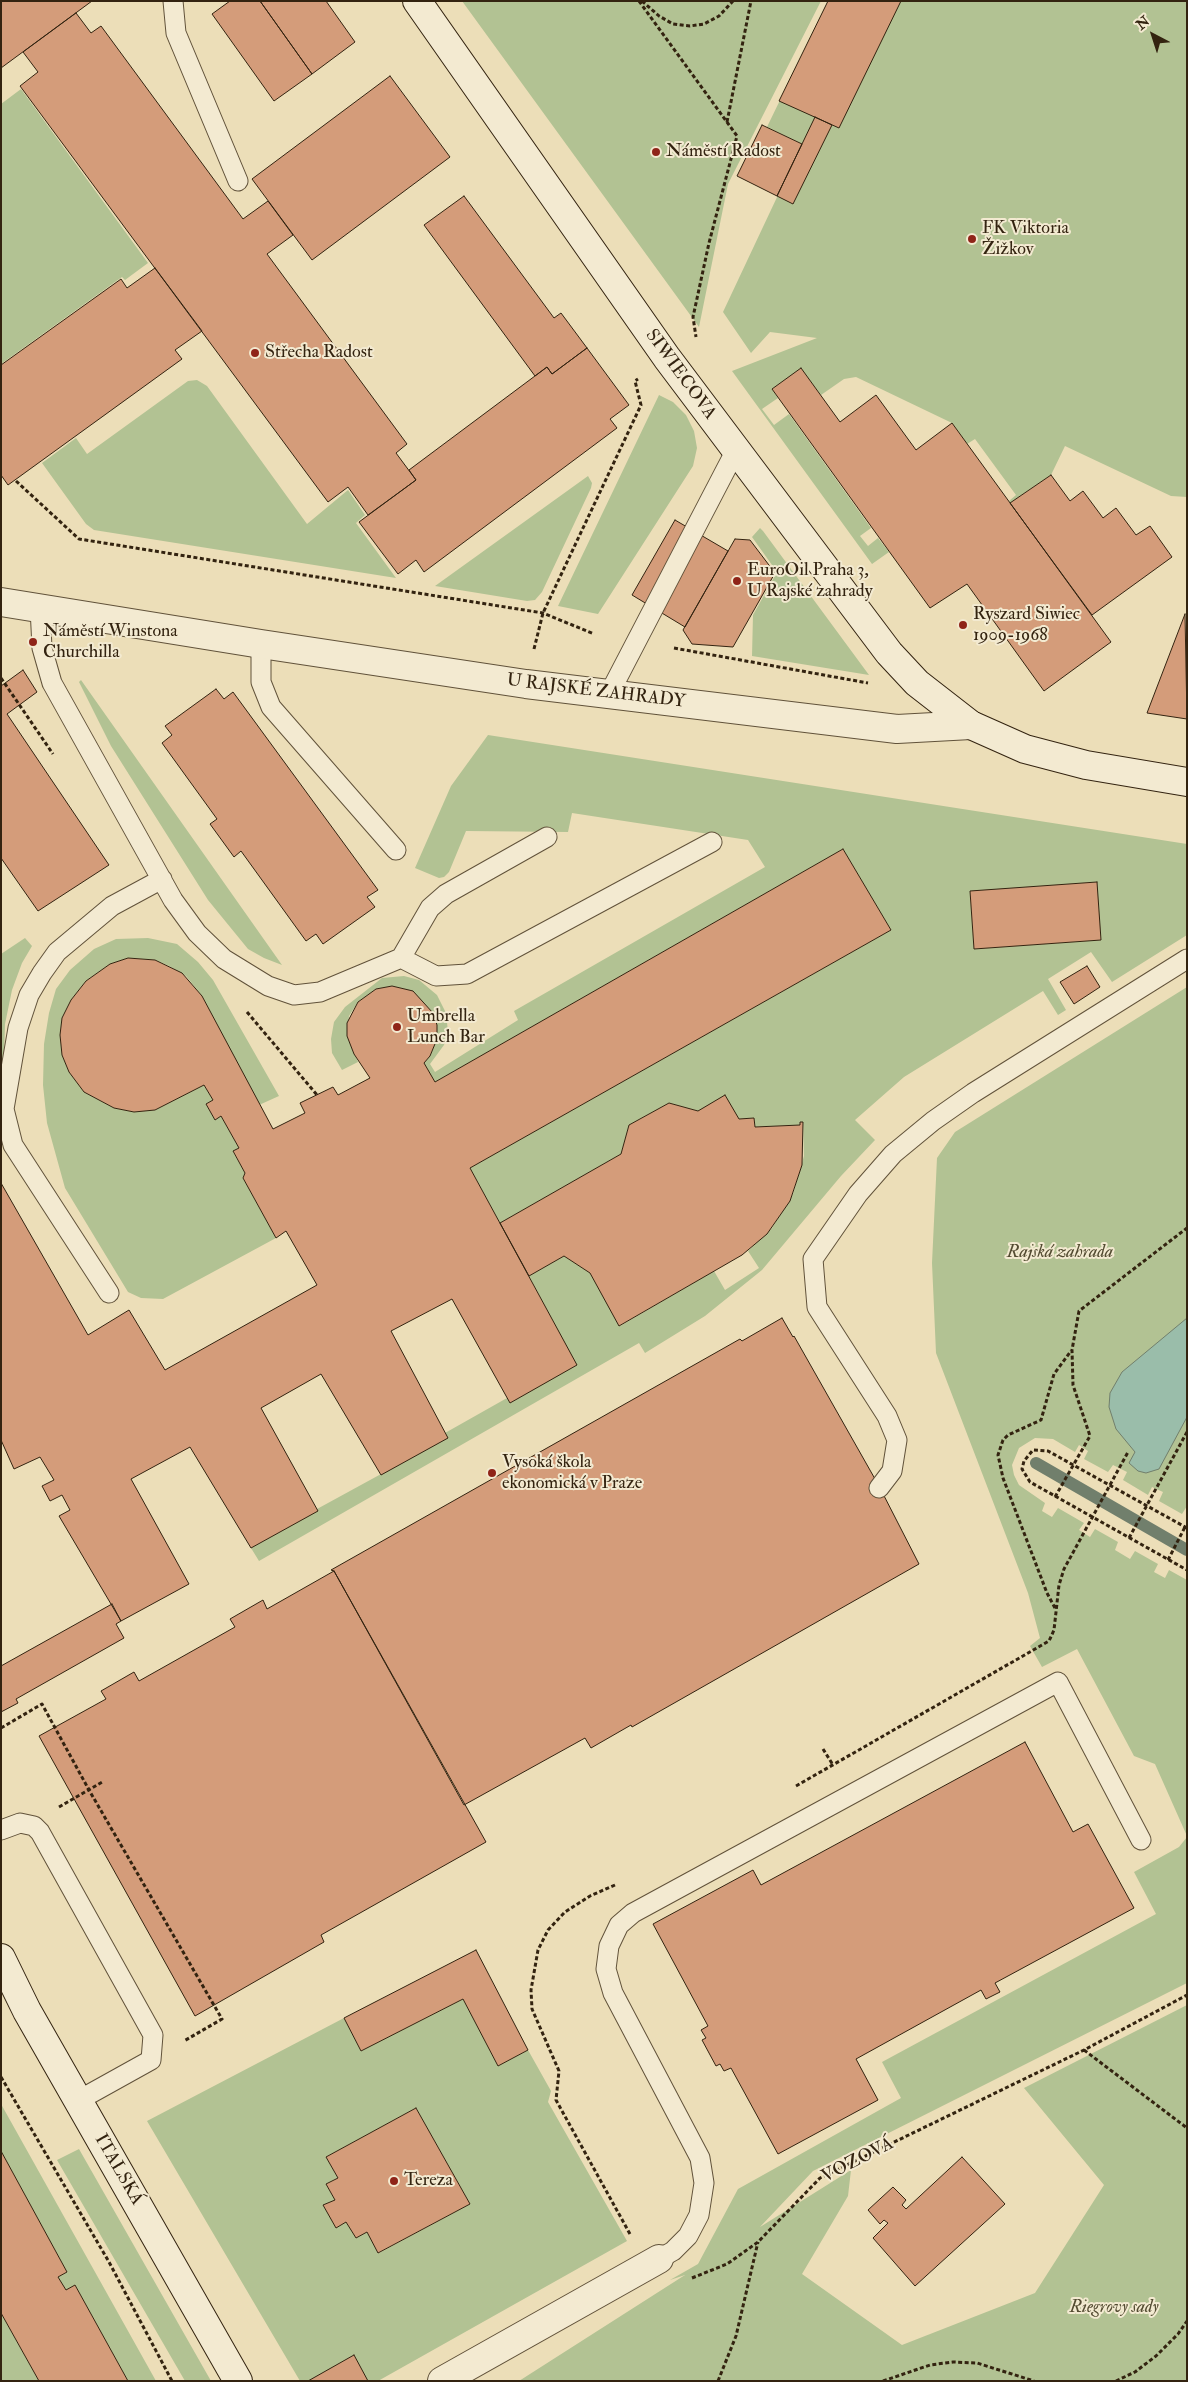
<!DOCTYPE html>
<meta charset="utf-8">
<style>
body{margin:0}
#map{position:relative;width:1188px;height:2382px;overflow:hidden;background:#ecdeb8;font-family:"IM FELL Double Pica",serif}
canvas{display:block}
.frame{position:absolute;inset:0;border:2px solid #332310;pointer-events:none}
.north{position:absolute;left:1128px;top:10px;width:50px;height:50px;-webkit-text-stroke:4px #f3ead1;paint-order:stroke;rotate:320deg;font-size:14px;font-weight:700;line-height:20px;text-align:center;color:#332310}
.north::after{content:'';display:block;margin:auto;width:18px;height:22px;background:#332310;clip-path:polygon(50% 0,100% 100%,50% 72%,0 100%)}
</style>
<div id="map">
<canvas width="1188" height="2382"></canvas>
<div class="frame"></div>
<div class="north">N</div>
</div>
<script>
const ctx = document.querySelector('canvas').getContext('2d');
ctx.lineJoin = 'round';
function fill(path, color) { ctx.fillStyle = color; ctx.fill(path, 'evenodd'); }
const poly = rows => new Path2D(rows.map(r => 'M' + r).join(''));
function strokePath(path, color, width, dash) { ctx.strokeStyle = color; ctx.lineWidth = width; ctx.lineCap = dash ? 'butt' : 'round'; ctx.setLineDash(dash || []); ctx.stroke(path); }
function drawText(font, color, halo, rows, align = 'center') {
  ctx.font = font + ' "IM FELL Double Pica",serif'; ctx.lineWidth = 4; ctx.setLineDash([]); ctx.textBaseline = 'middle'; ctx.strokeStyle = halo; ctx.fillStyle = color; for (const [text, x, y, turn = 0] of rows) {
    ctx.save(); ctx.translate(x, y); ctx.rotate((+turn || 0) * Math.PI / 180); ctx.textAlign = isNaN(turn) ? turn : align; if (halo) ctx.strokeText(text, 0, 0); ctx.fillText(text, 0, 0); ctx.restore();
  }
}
fill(poly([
 [462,1,821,1,728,184,699,327],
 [828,1,1187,1,1187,497,1171,496,1065,446,1051,475,1010,503,1009,501,1016,495,975,439,967,444,952,423,856,377,844,379,821,395,801,369,772,389,778,398,762,409,774,425,789,414,871,528,860,536,868,546,878,538,889,552,872,564,732,371,817,338,770,332,751,353,723,312,802,144,767,127],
 [21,89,148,263,125,280,122,277,1,364,1,104],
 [197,380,207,386,307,524,348,490,365,515,356,523,396,578,94,530,86,524,42,463,76,438,87,454,188,381],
 [659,395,673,402,686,415,694,431,697,448,693,466,598,614,558,606],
 [588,476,592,483,591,488,542,592,535,600,527,601,435,586],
 [760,528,763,531,869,675,752,656,753,615,777,572,752,537],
 [81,680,282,965,264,958,248,949,208,900,111,746,79,682],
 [488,735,1187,844,1187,935,1112,982,1091,952,1048,979,1066,1010,1058,1015,1043,991,904,1077,855,1120,875,1140,841,1176,762,1270,705,1316,645,1353,639,1343,259,1561,251,1548,317,1511,317,1509,447,1438,445,1433,507,1398,510,1403,576,1365,529,1276,564,1256,590,1273,620,1326,714,1271,725,1290,759,1268,748,1251,772,1228,793,1194,804,1156,803,1122,800,1125,755,1127,754,1118,739,1119,698,1111,669,1103,629,1125,621,1154,500,1223,470,1168,891,930,843,849,435,1082,424,1063,430,1056,437,1039,437,1025,433,1013,412,991,392,986,376,989,358,1002,349,1016,347,1036,358,1062,342,1070,332,1053,331,1039,334,1022,345,1007,382,978,404,976,419,980,437,995,446,1013,448,1032,444,1045,430,1064,435,1072,518,1020,514,1011,765,867,748,840,572,813,568,832,466,831,449,872,444,877,439,878,415,868,451,786],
 [1096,882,1101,940,974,949,970,892],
 [25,938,32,946,22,963,12,990,5,1024,4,1059,1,1060,1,954],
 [148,938,177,944,198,962,213,980,279,1096,259,1105,202,996,186,976,169,966,155,960,128,958,110,964,86,981,71,1000,62,1018,60,1035,62,1055,69,1072,84,1092,114,1108,134,1112,155,1110,204,1085,213,1100,206,1104,215,1120,221,1116,239,1148,233,1152,245,1173,243,1178,276,1238,163,1299,141,1298,128,1292,65,1188,47,1123,43,1085,44,1044,49,1013,56,989,70,970,94,949,116,939],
 [1187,987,1187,1506,1182,1514,1159,1501,1163,1492,1152,1487,1148,1495,1123,1480,1127,1472,1113,1465,1108,1472,1084,1459,1088,1451,1079,1445,1075,1452,1053,1439,1035,1438,1019,1448,1012,1465,1014,1475,1019,1485,1045,1503,1042,1511,1052,1517,1058,1508,1084,1523,1079,1530,1090,1537,1095,1529,1118,1542,1115,1550,1130,1559,1135,1551,1158,1564,1154,1572,1165,1578,1169,1570,1187,1580,1187,1836,1155,1764,1134,1756,1077,1649,1042,1667,1030,1646,1040,1638,1028,1593,936,1353,932,1263,937,1158,955,1132],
 [1187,1837,1187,1983,813,2171,760,2227,851,2170,848,2196,802,2274,902,2345,1035,2293,1104,2185,1024,2088,1187,2005,1187,2381,519,2381,685,2275,670,2280,698,2264,738,2189,901,2098,882,2062,1156,1914,1134,1872,1179,1847],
 [463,1999,498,2066,528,2050,551,2091,548,2102,627,2241,378,2381,300,2381,147,2121,344,2018,361,2051],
 [416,2108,470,2204,379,2253,367,2232,356,2238,346,2222,336,2228,324,2206,335,2200,326,2184,338,2178,326,2157],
 [1,2104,156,2381,128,2381,75,2285,66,2290,58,2277,67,2272,1,2151],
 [79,2149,211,2381,185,2381,57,2160],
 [1,2313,39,2381,1,2381]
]), '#b2c293');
const water = poly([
 [1187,1318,1187,1417,1159,1469,1146,1473,1138,1471,1129,1463,1135,1452,1116,1429,1109,1407,1110,1393,1122,1372,1187,1318]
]);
fill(water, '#9abdaa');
strokePath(water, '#717f6c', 1);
strokePath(poly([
 [1036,1463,1187,1550]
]), '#717f6c', 12);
const building = poly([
 [1,1,92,1,1,68,1,1],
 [230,1,260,1,312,74,274,101,212,14,230,1],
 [260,1,326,1,355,42,312,74,260,1],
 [828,1,901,1,839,128,779,101,828,1],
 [76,13,91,33,101,26,243,219,268,201,293,235,267,254,407,444,396,453,416,480,368,515,348,487,328,502,20,86,38,72,23,52,76,13],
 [390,76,450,157,312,260,252,179,390,76],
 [815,117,832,125,793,204,777,196,815,117],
 [762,125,802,144,777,196,737,176,762,125],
 [464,196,554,318,561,313,587,348,552,374,547,367,535,376,424,225,464,196],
 [155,268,202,331,175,350,182,359,8,485,1,475,1,365,121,279,127,288,155,268],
 [587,348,629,405,610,419,617,428,424,572,416,560,398,574,359,522,416,480,409,470,547,367,552,374,587,348],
 [801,368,840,422,876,395,916,450,952,423,1111,642,1044,691,967,584,930,608,772,389,801,368],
 [1051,475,1070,501,1083,491,1103,518,1116,508,1136,535,1150,526,1172,557,1092,615,1010,503,1051,475],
 [675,520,728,551,685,627,632,595,675,520],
 [735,539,750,540,775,573,733,647,692,644,683,630,735,539],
 [1185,614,1187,719,1147,713,1185,614],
 [23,670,37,692,7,714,109,865,38,911,1,858,1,686,23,670],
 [216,689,224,699,233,692,378,890,367,897,375,907,323,944,316,934,306,941,241,851,234,857,210,824,217,819,162,743,172,735,165,726,216,689],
 [843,849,891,930,470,1168,577,1365,510,1403,452,1299,391,1331,448,1438,381,1475,321,1374,261,1408,318,1511,251,1548,190,1447,131,1479,189,1584,121,1621,59,1516,70,1510,62,1495,50,1501,42,1486,54,1480,40,1457,14,1469,1,1440,1,1183,88,1335,129,1310,165,1370,317,1285,286,1231,276,1238,243,1178,245,1173,233,1151,239,1148,221,1116,215,1120,206,1104,213,1100,204,1085,155,1110,134,1112,114,1108,84,1092,69,1072,62,1055,60,1035,62,1018,71,1000,86,981,110,964,128,958,155,960,182,973,202,996,273,1129,305,1113,300,1103,333,1087,338,1095,370,1078,354,1054,347,1036,347,1023,358,1002,376,989,392,986,413,991,433,1013,437,1025,437,1039,430,1056,424,1063,435,1082,843,849],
 [1097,882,1101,940,974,949,970,891,1097,882],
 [1087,966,1100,987,1074,1004,1060,982,1087,966],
 [725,1095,739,1119,754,1118,755,1127,800,1125,800,1122,803,1122,802,1165,790,1201,767,1234,742,1255,619,1326,590,1273,564,1256,529,1276,500,1223,621,1154,629,1125,669,1103,698,1111,725,1095],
 [782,1318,793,1337,794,1336,879,1486,919,1564,632,1727,631,1725,591,1748,585,1738,464,1805,334,1571,331,1570,740,1339,742,1341,782,1318],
 [334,1571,486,1842,321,1935,324,1942,195,2016,39,1736,106,1699,101,1691,134,1672,139,1681,235,1627,230,1619,263,1600,267,1609,334,1571],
 [112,1604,121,1621,116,1624,124,1638,16,1699,18,1703,1,1712,1,1666,112,1604],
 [1025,1742,1073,1832,1088,1824,1134,1908,995,1983,1000,1992,986,1999,981,1990,856,2059,878,2100,778,2154,731,2068,724,2071,720,2064,716,2066,702,2040,706,2038,701,2030,708,2026,653,1924,753,1870,761,1885,1025,1742],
 [476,1950,528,2050,498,2066,463,1999,361,2051,344,2018,476,1950],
 [416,2108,470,2204,378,2253,367,2232,356,2238,346,2222,336,2228,323,2205,335,2200,326,2184,338,2178,326,2157,416,2108],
 [1,2151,67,2272,58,2277,66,2290,75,2285,128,2381,39,2381,1,2313,1,2151],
 [962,2157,1005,2204,915,2286,873,2238,888,2223,884,2220,880,2224,868,2210,893,2187,906,2200,902,2205,906,2209,962,2157],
 [354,2355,368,2381,308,2381,354,2355]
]);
fill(building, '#d49c7a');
strokePath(building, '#332310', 1);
const lane = poly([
 [173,1,176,33,238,181],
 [40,607,42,648,52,683,173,900,197,933,224,959,268,986,294,995,320,992,401,958,436,976,467,974,712,842],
 [261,644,261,682,271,707,396,850],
 [609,694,736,450],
 [401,958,430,908,446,894,547,837],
 [109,1293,13,1145,4,1109,18,1028,29,995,42,973,57,952,112,906,162,879],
 [879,1488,892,1471,897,1440,887,1416,817,1307,813,1259,858,1194,893,1154,933,1121,973,1093,1187,959],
 [1,1830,20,1823,34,1826,40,1832,153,2035,151,2060,79,2100],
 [659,2259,673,2251,688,2236,699,2215,704,2183,700,2158,613,1993,606,1969,609,1946,619,1925,633,1913,1058,1682,1141,1840]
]);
const street = poly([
 [1,602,261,644,526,684,897,729,971,725],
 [442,2381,659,2259]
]);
const secondary = poly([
 [417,1,667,358,889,653,917,683,971,725,1025,749,1086,765,1187,782],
 [1,1958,27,2011,238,2381]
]);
strokePath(lane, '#61523a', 21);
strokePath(street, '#61523a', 30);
strokePath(secondary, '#332310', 30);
strokePath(poly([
 [639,1,737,136,709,243,693,317,696,337],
 [642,1,659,16,673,24,690,26,704,24,719,16,733,1],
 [727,122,751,1],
 [16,481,79,539,543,613,594,634],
 [674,648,868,683],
 [534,649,543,613,641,405,635,381,638,379],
 [1,678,53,754],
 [247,1012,317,1095],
 [1055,1497,1090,1436,1073,1385,1072,1350,1079,1311,1187,1228],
 [1187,1528,1048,1451,1033,1450,1024,1461,1022,1469,1030,1482,1187,1570],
 [1129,1538,1187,1432],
 [1168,1560,1185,1527],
 [1055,1608,1047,1593,1003,1478,998,1455,1003,1440,1008,1435,1041,1420,1054,1374,1071,1351],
 [1,1728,42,1704,89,1790,222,2019,184,2041],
 [823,1749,833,1765],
 [796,1786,1049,1641,1054,1630,1059,1585,1064,1569,1128,1452],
 [59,1807,104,1781],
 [615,1885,590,1896,565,1912,548,1930,538,1950,531,1990,532,2009,559,2071,556,2100,630,2234],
 [1084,2050,1187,2128],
 [1,2077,109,2262,172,2381],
 [692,2278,727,2264,758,2242,820,2178,1084,2050,1187,1995],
 [718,2381,736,2336,758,2242],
 [883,2381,930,2365,953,2362,977,2363,1034,2381],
 [1116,2381,1135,2372,1156,2356,1178,2334,1187,2321]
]), '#332310', 3, [4, 2.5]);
strokePath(lane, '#f3ead1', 19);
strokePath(street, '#f3ead1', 28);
strokePath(secondary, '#f3ead1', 28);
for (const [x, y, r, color] of [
 [656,152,5,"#8f2418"],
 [972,239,5,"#8f2418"],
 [255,353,5,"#8f2418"],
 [737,581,5,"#8f2418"],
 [963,625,5,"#8f2418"],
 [33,642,5,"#8f2418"],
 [397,1027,5,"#8f2418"],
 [492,1473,5,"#8f2418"],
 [394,2181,5,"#8f2418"]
]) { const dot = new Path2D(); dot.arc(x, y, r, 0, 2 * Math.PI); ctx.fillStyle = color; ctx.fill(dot); strokePath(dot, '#f3ead1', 2); }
drawText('18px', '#332310', '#f3ead1', [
 ["Náměstí Radost",666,152],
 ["FK Viktoria",982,229],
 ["Žižkov",982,250],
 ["Střecha Radost",265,353],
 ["EuroOil Praha 3,",747,571],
 ["U Rajské zahrady",747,592],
 ["Ryszard Siwiec",973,615],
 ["1909-1968",973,636],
 ["Náměstí Winstona",43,632],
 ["Churchilla",43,653],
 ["Umbrella",407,1017],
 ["Lunch Bar",407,1038],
 ["Vysoká škola",502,1463],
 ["ekonomická v Praze",502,1484],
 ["Tereza",404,2181]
], 'left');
drawText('18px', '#332310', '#f3ead1', [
 ["SIWIECOVA",680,375,54],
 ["U RAJSKÉ ZAHRADY",596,692,7],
 ["VOZOVÁ",858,2161,-27],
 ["ITALSKÁ",118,2170,60]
]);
drawText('italic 18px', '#534b31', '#f3ead1', [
 ["Rajská zahrada",1060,1253],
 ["Riegrovy sady",1114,2308]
]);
</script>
